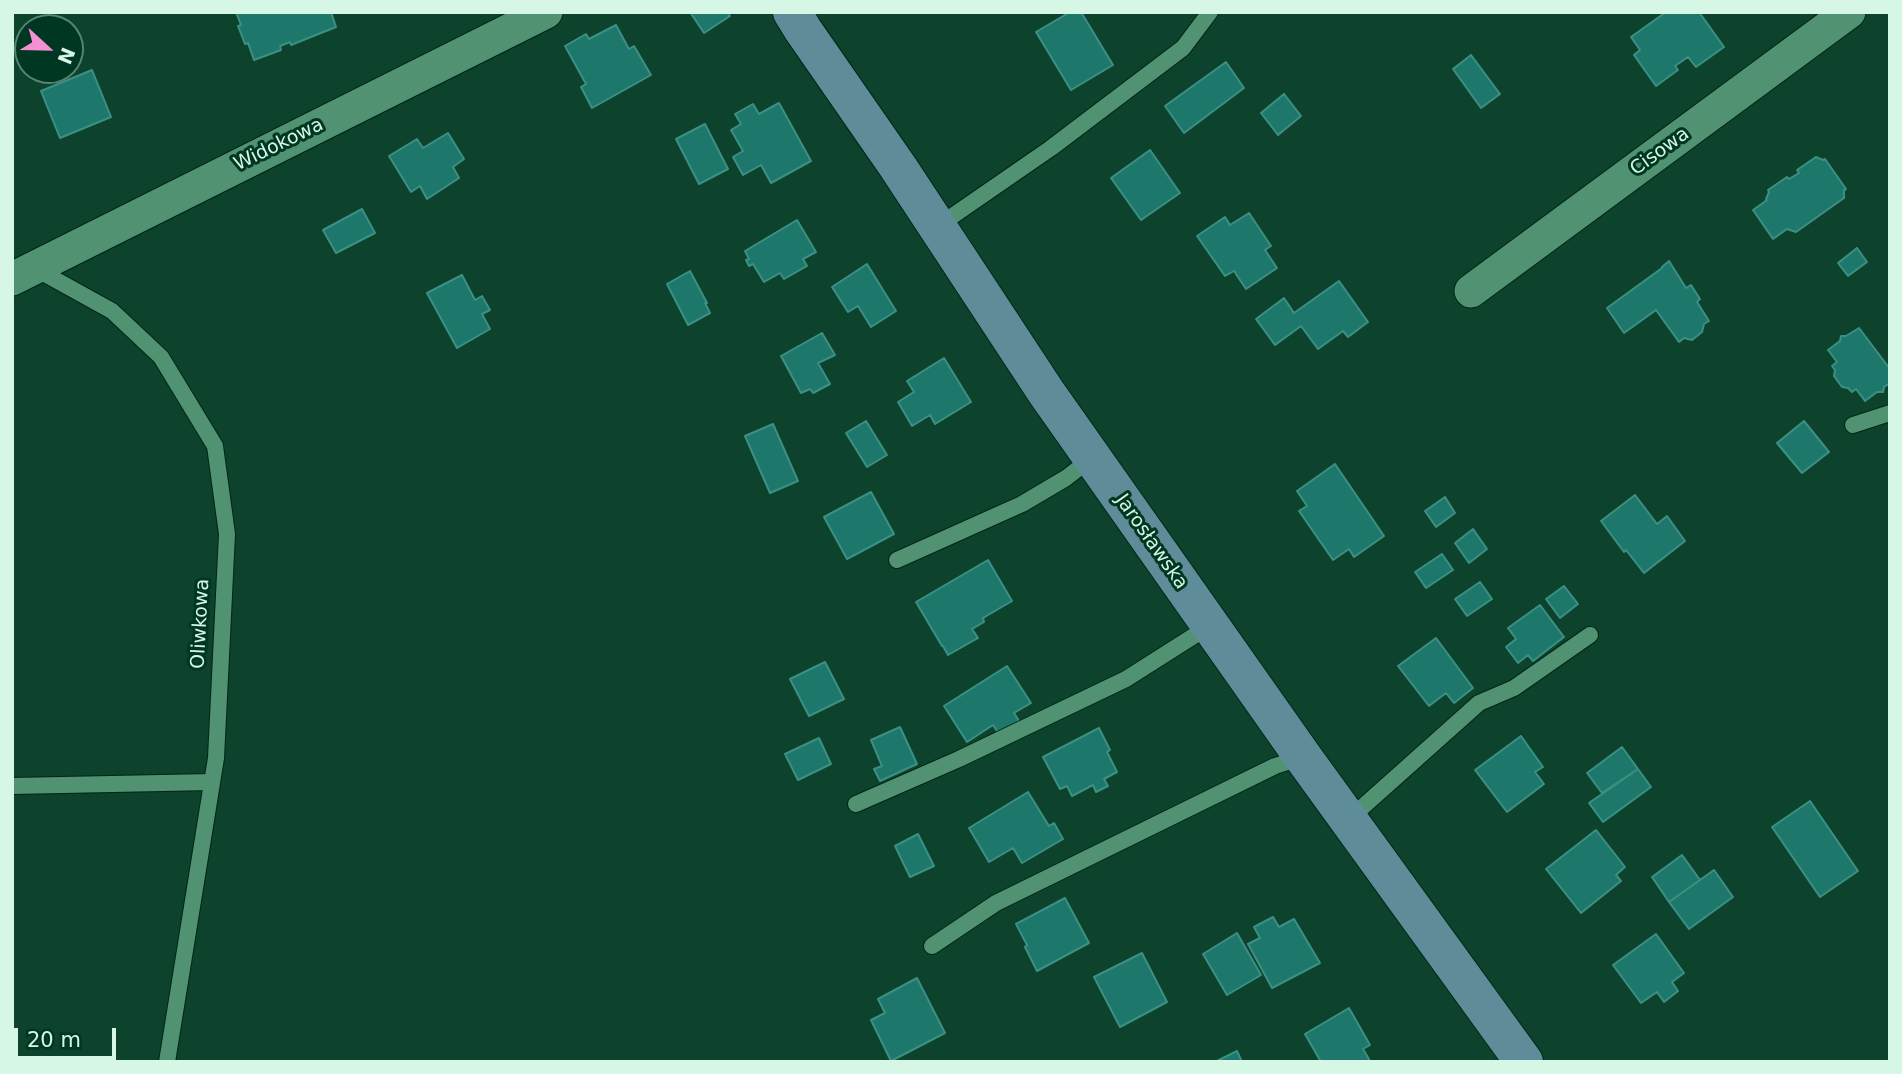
<!DOCTYPE html>
<meta charset="utf-8">
<style>
body{margin:0}
#map{position:relative;width:1902px;height:1074px;overflow:hidden;background:#0d422c;font-family:"DejaVu Sans",sans-serif}
canvas{display:block}
.frame{position:absolute;inset:0;border:14px solid #d6f7e5;pointer-events:none}
.north{position:absolute;left:14px;top:14px;width:70px;height:70px;box-sizing:border-box;background:#003722;border:2px solid #568470;border-radius:50%;rotate:112deg;font-size:19px;font-weight:700;line-height:28px;text-align:center;color:#d6f7e5}
.north::after{content:'';display:block;margin:auto;width:24px;height:32px;background:#f591d2;clip-path:polygon(50% 0,100% 100%,50% 72%,0 100%)}
.scale{position:absolute;left:14px;top:1028px;width:102px;height:32px;box-sizing:border-box;border:4px solid #d6f7e5;border-top:0;padding-left:9px;font-size:21px;line-height:24px;white-space:nowrap;color:#d6f7e5;-webkit-text-stroke:5px #003722;paint-order:stroke}
</style>
<div id="map">
<canvas width="1902" height="1074"></canvas>
<div class="frame"></div>
<div class="north">N</div>
<div class="scale">20 m</div>
</div>
<script>
const ctx = document.querySelector('canvas').getContext('2d');
ctx.lineJoin = 'round';
function fill(path, color) { ctx.fillStyle = color; ctx.fill(path, 'evenodd'); }
const poly = rows => new Path2D(rows.map(r => 'M' + r).join(''));
function strokePath(path, color, width, dash) { ctx.strokeStyle = color; ctx.lineWidth = width; ctx.lineCap = dash ? 'butt' : 'round'; ctx.setLineDash(dash || []); ctx.stroke(path); }
function drawText(font, color, halo, rows, align = 'center') {
  ctx.font = font + ' "DejaVu Sans",sans-serif'; ctx.lineWidth = 6; ctx.setLineDash([]); ctx.textBaseline = 'middle'; ctx.strokeStyle = halo; ctx.fillStyle = color; for (const [text, x, y, turn = 0] of rows) {
    ctx.save(); ctx.translate(x, y); ctx.rotate((+turn || 0) * Math.PI / 180); ctx.textAlign = isNaN(turn) ? turn : align; if (halo) ctx.strokeText(text, 0, 0); ctx.fillText(text, 0, 0); ctx.restore();
  }
}
const building = poly([
 [236,12,331,12,336,27,291,45,290,42,280,46,281,50,254,60,248,43,245,44,238,26,241,25,236,12],
 [690,12,727,12,730,16,704,33,690,12],
 [1070,12,1081,12,1113,65,1071,90,1036,32,1070,12],
 [1666,12,1699,12,1724,47,1696,67,1688,57,1675,66,1678,70,1656,86,1634,55,1640,50,1631,37,1666,12],
 [616,25,629,49,634,46,651,75,592,108,581,87,586,84,565,46,586,34,589,39,616,25],
 [1471,55,1500,94,1481,108,1453,69,1471,55],
 [1226,62,1244,88,1184,133,1165,106,1226,62],
 [92,70,111,117,60,138,41,91,92,70],
 [1284,94,1301,116,1278,135,1261,113,1284,94],
 [779,103,811,161,771,183,761,165,743,175,733,157,743,151,731,130,741,124,735,114,753,104,759,114,779,103],
 [705,124,728,169,699,184,676,139,705,124],
 [448,133,464,159,453,167,459,178,427,199,420,186,411,192,389,156,417,139,423,148,448,133],
 [1150,150,1180,193,1141,220,1111,178,1150,150],
 [1816,157,1823,160,1825,159,1846,189,1844,190,1844,198,1796,232,1787,229,1773,239,1753,210,1767,200,1766,199,1769,192,1768,190,1787,177,1789,179,1799,173,1797,170,1816,157],
 [362,209,375,233,336,253,323,230,362,209],
 [1249,213,1271,246,1265,250,1277,268,1246,289,1234,271,1225,276,1197,236,1225,217,1230,225,1249,213],
 [797,220,816,252,803,259,807,266,784,279,780,273,764,282,753,264,749,266,746,260,749,259,745,251,797,220],
 [1857,248,1867,262,1848,276,1838,263,1857,248],
 [1669,261,1686,288,1691,285,1700,299,1697,302,1709,321,1704,324,1702,332,1692,340,1684,338,1679,342,1656,310,1624,333,1607,308,1662,268,1662,267,1669,261],
 [867,264,896,311,871,327,858,306,848,312,832,287,867,264],
 [690,271,707,303,705,303,710,313,688,325,667,284,690,271],
 [462,275,475,300,482,296,490,310,482,314,490,329,457,348,427,293,462,275],
 [1339,281,1368,322,1348,337,1343,331,1318,349,1301,326,1275,345,1256,319,1284,298,1294,313,1339,281],
 [1859,328,1890,369,1890,383,1884,387,1883,392,1877,392,1865,401,1856,389,1852,392,1848,388,1842,387,1834,376,1835,370,1832,366,1837,362,1828,350,1840,341,1841,336,1846,336,1859,328],
 [822,333,835,355,818,363,830,384,813,393,810,389,801,393,781,356,822,333],
 [944,358,971,402,935,424,930,415,912,426,898,402,914,392,907,381,944,358],
 [866,421,887,455,867,467,846,433,866,421],
 [1804,421,1829,452,1802,473,1777,443,1804,421],
 [773,424,798,481,770,493,745,436,773,424],
 [1335,464,1384,536,1354,557,1349,549,1333,560,1299,511,1307,506,1297,491,1335,464],
 [871,492,894,534,847,559,824,517,871,492],
 [1635,495,1657,524,1667,516,1685,541,1644,573,1626,550,1624,552,1601,521,1635,495],
 [1445,497,1455,513,1436,527,1425,511,1445,497],
 [1473,529,1487,549,1469,563,1455,543,1473,529],
 [1442,554,1453,570,1426,588,1415,572,1442,554],
 [988,560,1012,601,983,618,984,622,972,629,978,638,948,655,943,646,942,646,916,602,988,560],
 [1480,582,1492,599,1467,616,1455,599,1480,582],
 [1564,586,1578,604,1560,618,1546,599,1564,586],
 [1540,605,1564,637,1533,661,1528,655,1518,663,1506,647,1516,639,1508,628,1540,605],
 [1436,638,1473,688,1454,703,1446,693,1429,706,1398,666,1436,638],
 [825,662,844,699,809,716,790,679,825,662],
 [1007,666,1031,703,1014,713,1019,721,999,734,993,725,967,742,944,706,1007,666],
 [900,727,917,764,880,781,874,769,882,766,871,740,900,727],
 [1099,728,1110,750,1107,752,1117,772,1104,779,1108,786,1096,792,1093,785,1072,796,1067,786,1060,789,1043,757,1099,728],
 [1521,736,1543,767,1535,772,1544,784,1507,812,1475,770,1521,736],
 [819,738,831,764,798,780,785,754,819,738],
 [1622,747,1638,769,1602,793,1587,773,1622,747],
 [1638,769,1651,787,1603,822,1589,803,1638,769],
 [1028,792,1049,826,1054,823,1063,839,1022,863,1013,848,989,862,969,828,1028,792],
 [1810,801,1858,871,1820,897,1772,827,1810,801],
 [1596,830,1625,867,1616,875,1621,881,1581,913,1546,869,1596,830],
 [918,834,934,866,910,877,895,846,918,834],
 [1682,855,1700,880,1669,902,1652,877,1682,855],
 [1714,870,1733,897,1689,929,1669,902,1714,870],
 [1065,898,1089,943,1037,971,1025,947,1027,945,1016,924,1065,898],
 [1273,917,1279,927,1294,919,1320,963,1272,988,1248,944,1260,938,1254,927,1273,917],
 [1237,933,1261,975,1227,995,1203,954,1237,933],
 [1656,934,1684,973,1672,982,1678,991,1664,1002,1657,992,1641,1003,1613,965,1656,934],
 [1142,953,1167,1002,1120,1027,1094,977,1142,953],
 [917,978,945,1033,891,1061,871,1020,885,1013,878,999,917,978],
 [1349,1008,1370,1045,1363,1049,1370,1061,1321,1062,1305,1034,1349,1008],
 [1237,1051,1242,1062,1215,1062,1237,1051]
]);
fill(building, '#1d776a');
strokePath(building, '#3c9083', 2);
const lane = poly([
 [938,226,1051,148,1183,48,1210,12],
 [36,269,112,311,161,357,215,446,227,534,216,758,167,1062],
 [1853,425,1890,413],
 [897,560,1022,504,1066,478,1092,458],
 [12,786,212,782],
 [856,804,959,759,1126,679,1211,625],
 [1348,820,1479,703,1514,688,1590,635],
 [932,946,996,903,1275,766,1303,757]
]);
const street = poly([
 [12,279,546,12],
 [1471,291,1849,12]
]);
const secondary = poly([
 [792,12,803,30,898,167,1046,392,1303,757,1524,1062]
]);
strokePath(lane, '#022617', 18);
strokePath(street, '#022617', 35);
strokePath(secondary, '#022617', 40);
strokePath(lane, '#509272', 16);
strokePath(street, '#509272', 33);
strokePath(secondary, '#5f8c99', 38);
drawText('19px', '#d6f7e5', '#003722', [
 ["Widokowa",279,145,-26],
 ["Cisowa",1660,152,-36],
 ["Jarosławska",1151,542,55],
 ["Oliwkowa",201,624,-87]
]);
</script>
